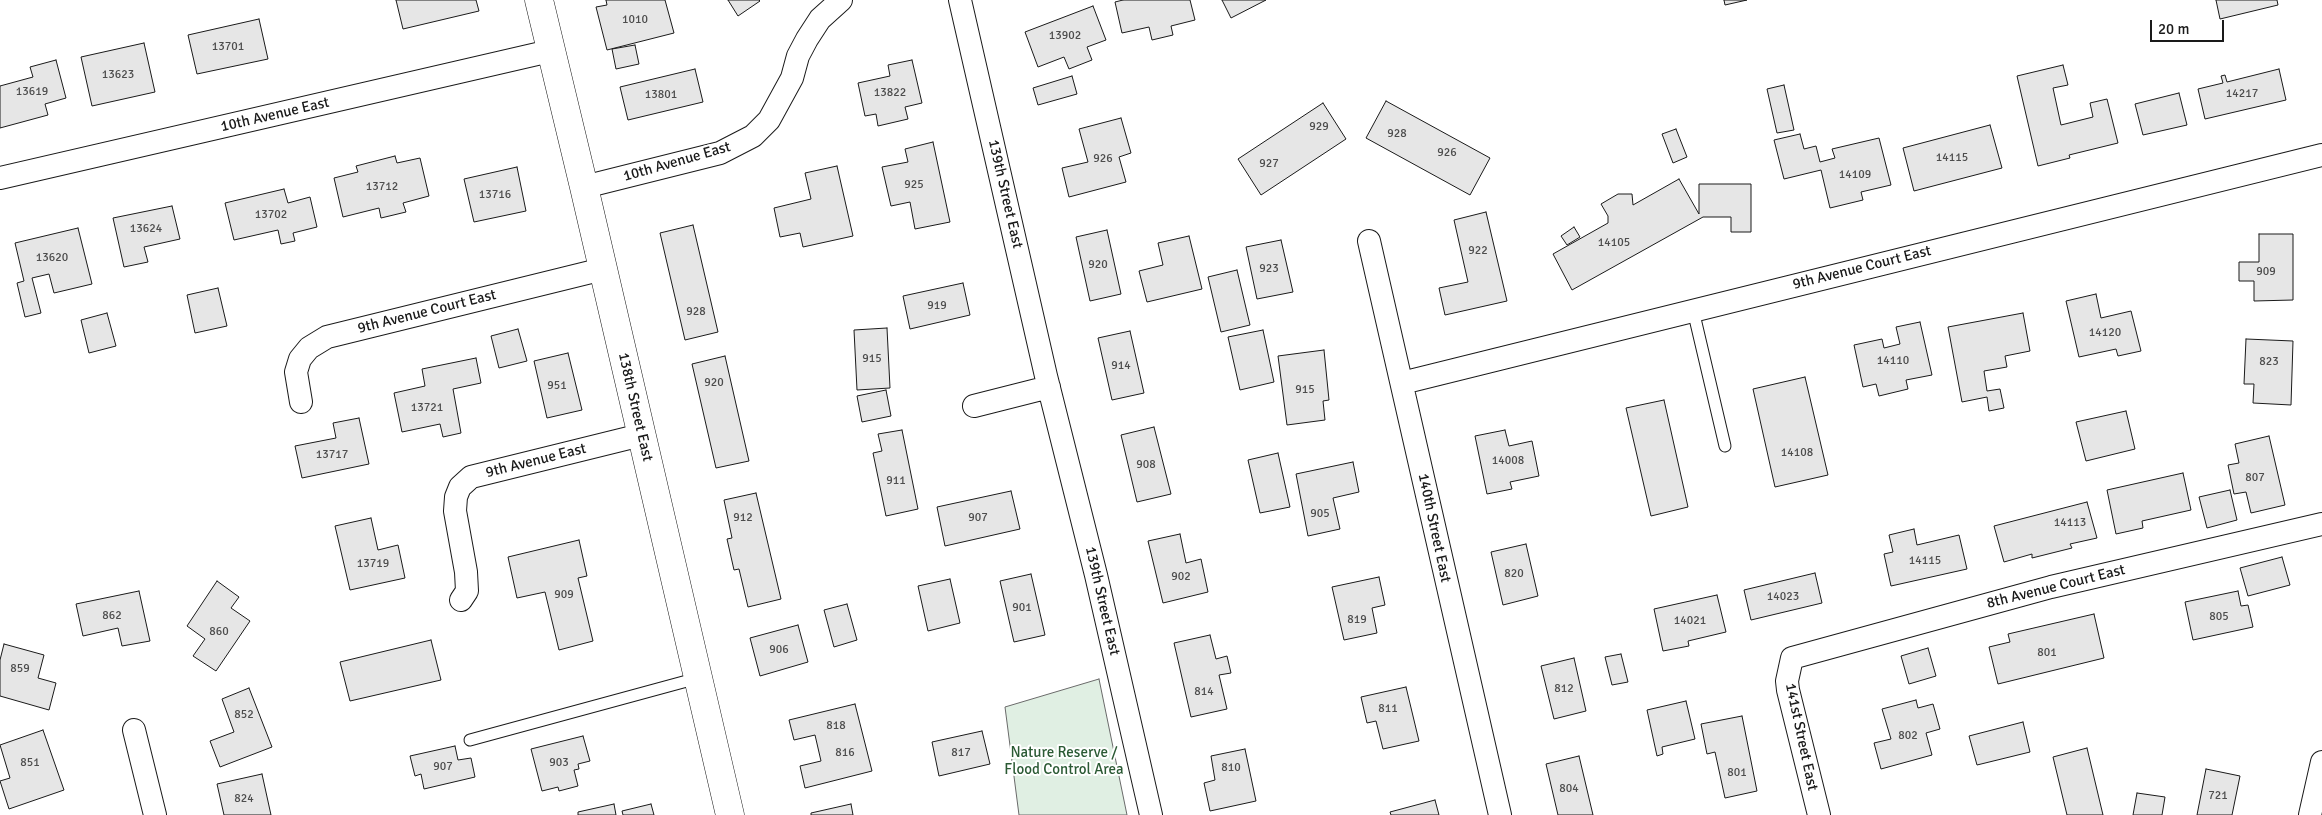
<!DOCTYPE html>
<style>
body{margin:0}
#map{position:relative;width:2322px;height:815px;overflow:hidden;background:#fff;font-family:Signika,sans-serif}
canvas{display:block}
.scale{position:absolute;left:2150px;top:20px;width:74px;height:22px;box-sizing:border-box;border:2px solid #1a1a1a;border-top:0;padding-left:6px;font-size:15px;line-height:18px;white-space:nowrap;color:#1a1a1a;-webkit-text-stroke:4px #fff;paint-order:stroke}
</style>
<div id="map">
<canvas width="2322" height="815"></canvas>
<div class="scale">20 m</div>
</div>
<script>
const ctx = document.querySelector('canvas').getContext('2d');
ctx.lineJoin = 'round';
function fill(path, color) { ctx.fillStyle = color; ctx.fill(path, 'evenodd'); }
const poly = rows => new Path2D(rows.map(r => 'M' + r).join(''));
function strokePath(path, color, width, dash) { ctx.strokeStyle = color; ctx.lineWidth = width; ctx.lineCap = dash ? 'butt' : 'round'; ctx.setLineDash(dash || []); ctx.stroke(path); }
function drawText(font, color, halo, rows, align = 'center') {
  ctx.font = font + ' Signika,sans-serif'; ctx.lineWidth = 4; ctx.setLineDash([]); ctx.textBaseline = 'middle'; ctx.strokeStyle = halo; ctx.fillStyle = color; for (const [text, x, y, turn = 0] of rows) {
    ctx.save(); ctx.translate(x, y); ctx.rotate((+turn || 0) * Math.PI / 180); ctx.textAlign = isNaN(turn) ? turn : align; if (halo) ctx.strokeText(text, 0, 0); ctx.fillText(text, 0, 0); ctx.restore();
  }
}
const green = poly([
 [1099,679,1127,815,1019,815,1005,707,1099,679]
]);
fill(green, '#e0efe3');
strokePath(green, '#6a6a6a', 1);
const building = poly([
 [396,0,476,0,479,11,403,29,396,0],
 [606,0,665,0,674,33,607,50,596,7,607,5,606,0],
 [728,0,759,0,760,1,738,16,728,0],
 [1123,0,1190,0,1195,20,1171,26,1173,35,1152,40,1149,27,1122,33,1115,2,1123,0],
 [1222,0,1266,0,1231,18,1222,0],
 [1724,0,1747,0,1725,5,1724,0],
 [2216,0,2277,0,2278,5,2220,19,2216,0],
 [1093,6,1106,40,1087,47,1092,60,1069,69,1064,57,1038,67,1025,32,1093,6],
 [259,19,268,59,197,74,188,35,259,19],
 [144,43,155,92,92,106,81,57,144,43],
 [635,45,639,64,616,69,612,49,635,45],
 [56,60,66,98,45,104,48,115,0,128,0,86,33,77,30,67,56,60],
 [912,60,922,103,905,107,908,119,878,126,876,114,865,116,858,83,890,76,888,65,912,60],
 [2063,65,2068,85,2053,88,2061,125,2093,117,2090,103,2107,99,2118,143,2069,155,2070,158,2038,166,2017,76,2063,65],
 [695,69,703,102,628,120,620,87,695,69],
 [2279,69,2286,100,2205,119,2198,89,2223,83,2221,76,2225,75,2227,82,2279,69],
 [1072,76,1077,94,1038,105,1033,88,1072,76],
 [1784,85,1794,130,1777,133,1767,89,1784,85],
 [2179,93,2187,125,2143,135,2135,104,2179,93],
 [1386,101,1490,158,1470,195,1366,138,1386,101],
 [1323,103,1346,139,1261,195,1238,159,1323,103],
 [1121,118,1131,153,1119,157,1126,182,1069,197,1062,168,1088,162,1079,129,1121,118],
 [1990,125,2002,168,1914,191,1903,148,1990,125],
 [1676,129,1687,157,1673,163,1662,134,1676,129],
 [1800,134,1804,149,1816,146,1820,162,1835,158,1832,149,1879,138,1891,185,1861,192,1863,200,1830,208,1821,170,1784,179,1774,140,1800,134],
 [933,142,950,222,915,229,910,202,891,206,882,167,908,162,905,149,933,142],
 [395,156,397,163,420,158,429,196,403,203,406,212,381,218,379,208,343,217,334,178,358,172,356,166,395,156],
 [837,166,853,236,803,247,800,233,780,237,774,208,811,199,805,173,837,166],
 [517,167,526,211,474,222,464,179,517,167],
 [1679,179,1699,214,1699,184,1751,184,1751,232,1731,232,1731,217,1703,217,1572,290,1553,254,1608,223,1608,216,1601,204,1618,194,1632,194,1633,205,1679,179],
 [284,189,288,203,310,197,317,227,293,233,295,241,281,244,278,230,234,240,225,203,284,189],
 [172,206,180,239,144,247,148,262,124,267,113,218,172,206],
 [1486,212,1507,301,1445,315,1439,288,1468,282,1454,220,1486,212],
 [693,225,718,332,685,340,660,233,693,225],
 [1574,227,1580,237,1567,245,1561,236,1574,227],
 [78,228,92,284,54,293,49,274,32,278,41,313,25,317,17,283,24,281,15,243,78,228],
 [1107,230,1121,294,1090,301,1076,237,1107,230],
 [2259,234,2293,234,2293,300,2254,301,2254,281,2239,281,2239,262,2259,262,2259,234],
 [1189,236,1202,289,1147,302,1139,271,1163,265,1158,243,1189,236],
 [1281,240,1293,292,1257,299,1246,247,1281,240],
 [1237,270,1250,325,1221,332,1208,277,1237,270],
 [963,283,970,315,910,329,903,296,963,283],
 [218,288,227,326,195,333,187,295,218,288],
 [2096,294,2101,318,2131,311,2141,351,2118,356,2116,349,2079,357,2066,301,2096,294],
 [107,313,116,346,89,353,81,320,107,313],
 [2023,313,2030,351,2005,356,2007,367,1984,371,1987,391,2000,389,2004,408,1989,411,1987,397,1962,402,1948,327,2023,313],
 [1920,322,1932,375,1906,380,1908,389,1879,396,1876,384,1863,387,1854,345,1882,339,1884,348,1900,344,1896,327,1920,322],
 [887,328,890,388,857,390,854,330,887,328],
 [518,329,527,361,499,368,491,336,518,329],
 [1263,330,1274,382,1240,390,1228,337,1263,330],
 [1130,331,1144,393,1112,400,1098,338,1130,331],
 [2246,339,2293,341,2291,405,2253,403,2254,384,2244,384,2246,339],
 [1324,350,1329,400,1323,401,1325,420,1287,425,1278,356,1324,350],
 [568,353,582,410,547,418,534,361,568,353],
 [725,356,749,461,716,468,692,364,725,356],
 [476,358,481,383,453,389,461,433,443,437,440,424,402,432,394,393,425,386,422,369,476,358],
 [1805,377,1828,475,1775,487,1753,389,1805,377],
 [886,390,891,416,862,422,857,396,886,390],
 [1664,400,1688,507,1651,516,1626,408,1664,400],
 [2126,411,2135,449,2086,461,2076,422,2126,411],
 [359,418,369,464,302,478,295,446,336,438,333,423,359,418],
 [1154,427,1171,494,1137,502,1121,435,1154,427],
 [902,430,918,509,886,516,873,453,882,451,878,434,902,430],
 [1505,430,1509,446,1532,441,1539,476,1510,482,1512,489,1487,494,1475,436,1505,430],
 [2269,436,2285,505,2251,513,2246,492,2234,494,2228,465,2239,463,2235,444,2269,436],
 [1278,453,1290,507,1260,513,1248,460,1278,453],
 [1353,462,1359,492,1333,498,1340,529,1308,536,1296,474,1353,462],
 [2183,473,2191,510,2142,521,2143,528,2116,534,2107,490,2183,473],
 [2230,490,2237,520,2207,528,2199,497,2230,490],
 [1011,491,1020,529,945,546,937,507,1011,491],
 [756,493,781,599,748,607,739,569,734,570,727,539,732,538,724,500,756,493],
 [2087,502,2097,538,2070,544,2072,548,2032,558,2032,554,2004,562,1994,526,2087,502],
 [371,518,378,550,398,545,405,578,350,590,335,526,371,518],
 [1914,529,1917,545,1959,535,1967,569,1891,586,1884,554,1893,552,1889,535,1914,529],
 [1180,534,1186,563,1201,559,1208,592,1163,603,1148,541,1180,534],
 [579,540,587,576,578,578,593,641,559,650,545,592,517,598,508,557,579,540],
 [1526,544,1538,596,1503,605,1491,552,1526,544],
 [2282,557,2290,585,2248,596,2240,568,2282,557],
 [1815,573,1822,603,1751,620,1744,590,1815,573],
 [1031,574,1045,635,1014,642,1000,581,1031,574],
 [1379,577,1385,605,1372,608,1377,633,1344,640,1332,587,1379,577],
 [950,579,960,623,928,631,918,586,950,579],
 [217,581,239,597,231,608,250,621,216,671,193,656,205,639,187,626,217,581],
 [139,591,150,641,122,646,118,628,83,636,76,604,139,591],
 [2238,591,2241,606,2248,605,2253,627,2193,640,2185,602,2238,591],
 [1717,595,1726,632,1688,641,1689,646,1663,651,1654,609,1717,595],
 [847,604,857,640,834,647,824,610,847,604],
 [2094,614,2104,658,1998,684,1989,647,2010,642,2008,634,2094,614],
 [798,625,808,662,760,676,750,638,798,625],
 [1210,635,1216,659,1227,656,1231,673,1219,675,1227,709,1191,717,1174,643,1210,635],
 [431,640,441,680,350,701,340,662,431,640],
 [4,644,44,655,38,678,56,683,49,710,0,696,0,660,4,644],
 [1928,648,1936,676,1909,684,1901,656,1928,648],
 [1621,654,1628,682,1612,685,1605,657,1621,654],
 [1574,658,1586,711,1554,719,1541,666,1574,658],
 [1406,687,1419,741,1383,749,1376,721,1367,723,1361,697,1406,687],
 [249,688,272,747,220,767,210,741,234,732,222,699,249,688],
 [1916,700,1918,708,1933,704,1940,729,1926,733,1932,755,1881,769,1874,743,1891,739,1882,709,1916,700],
 [1686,701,1695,739,1662,747,1663,754,1657,756,1647,710,1686,701],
 [855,704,872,771,805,788,800,766,821,761,815,735,794,740,789,720,855,704],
 [1742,716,1757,791,1725,798,1715,752,1707,754,1701,724,1742,716],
 [2023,722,2030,752,1977,765,1969,736,2023,722],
 [43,730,64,790,9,809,0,781,10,778,0,745,43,730],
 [982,731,990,764,939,776,932,742,982,731],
 [583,736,590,761,578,764,579,769,574,770,578,786,559,791,558,787,542,791,531,749,583,736],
 [455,746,458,760,471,758,475,777,424,789,421,774,415,776,410,756,455,746],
 [2087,748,2103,815,2067,815,2053,757,2087,748],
 [1245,749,1256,801,1210,811,1204,783,1215,780,1211,756,1245,749],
 [1579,756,1593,815,1558,815,1546,764,1579,756],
 [2206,769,2240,776,2232,815,2197,815,2206,769],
 [262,774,271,815,224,815,217,784,262,774],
 [2137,793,2165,797,2162,815,2133,815,2137,793],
 [1435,800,1439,815,1391,815,1390,812,1435,800],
 [614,804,616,815,578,815,578,812,614,804],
 [651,804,654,815,623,815,622,811,651,804],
 [851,804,853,815,811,815,811,813,851,804]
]);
fill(building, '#e6e6e6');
strokePath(building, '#1a1a1a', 1);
const lane = poly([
 [1693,310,1725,446],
 [470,740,698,678]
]);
const street = poly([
 [960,0,1046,376,1096,575,1151,815],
 [0,178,550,51],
 [584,187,720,153,753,136,769,120,792,78,798,56,807,39,820,19,841,0],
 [1369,241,1500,815],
 [1402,383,2322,155],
 [301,402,296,372,300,359,309,348,327,337,603,269],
 [974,406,1049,387],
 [461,600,467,591,466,572,455,511,456,497,460,487,471,477,641,435],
 [134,730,155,815],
 [1819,815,1788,690,1787,681,1792,658,2051,587,2322,524],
 [2310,815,2322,762]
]);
const secondary = poly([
 [539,0,584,187,730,815]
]);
strokePath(lane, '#1a1a1a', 13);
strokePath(street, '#1a1a1a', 24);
strokePath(secondary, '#1a1a1a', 29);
strokePath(lane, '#fff', 11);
strokePath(street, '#fff', 22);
strokePath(secondary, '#fff', 28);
drawText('12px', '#4d4d4d', null, [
 ["1010",635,20],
 ["13902",1065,36],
 ["13701",228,47],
 ["13623",118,75],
 ["13619",32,92],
 ["13822",890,93],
 ["14217",2242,94],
 ["13801",661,95],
 ["929",1319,127],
 ["928",1397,134],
 ["926",1447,153],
 ["14115",1952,158],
 ["926",1103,159],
 ["927",1269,164],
 ["14109",1855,175],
 ["925",914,185],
 ["13712",382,187],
 ["13716",495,195],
 ["13702",271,215],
 ["13624",146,229],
 ["14105",1614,243],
 ["922",1478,251],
 ["13620",52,258],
 ["920",1098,265],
 ["923",1269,269],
 ["909",2266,272],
 ["919",937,306],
 ["928",696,312],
 ["14120",2105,333],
 ["915",872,359],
 ["14110",1893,361],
 ["823",2269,362],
 ["914",1121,366],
 ["920",714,383],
 ["951",557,386],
 ["915",1305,390],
 ["13721",427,408],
 ["14108",1797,453],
 ["13717",332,455],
 ["14008",1508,461],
 ["908",1146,465],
 ["807",2255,478],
 ["911",896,481],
 ["905",1320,514],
 ["912",743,518],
 ["907",978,518],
 ["14113",2070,523],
 ["14115",1925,561],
 ["13719",373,564],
 ["820",1514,574],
 ["902",1181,577],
 ["909",564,595],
 ["14023",1783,597],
 ["901",1022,608],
 ["862",112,616],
 ["805",2219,617],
 ["819",1357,620],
 ["14021",1690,621],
 ["860",219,632],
 ["906",779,650],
 ["801",2047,653],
 ["859",20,669],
 ["812",1564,689],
 ["814",1204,692],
 ["811",1388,709],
 ["852",244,715],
 ["818",836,726],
 ["802",1908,736],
 ["816",845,753],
 ["817",961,753],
 ["851",30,763],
 ["903",559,763],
 ["907",443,767],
 ["810",1231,768],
 ["801",1737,773],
 ["804",1569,789],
 ["721",2218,796],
 ["824",244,799]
]);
drawText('15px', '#1a1a1a', '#fff', [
 ["10th Avenue East",275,115,-13],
 ["10th Avenue East",677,162,-16],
 ["139th Street East",1005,194,77],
 ["9th Avenue Court East",1862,268,-14],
 ["9th Avenue Court East",427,312,-14],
 ["138th Street East",635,407,77],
 ["9th Avenue East",536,461,-14],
 ["140th Street East",1434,528,78],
 ["8th Avenue Court East",2056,587,-14],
 ["139th Street East",1102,601,77],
 ["141st Street East",1801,737,78]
]);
drawText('15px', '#2b5a34', '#fff', [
 ["Nature Reserve /",1064,753],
 ["Flood Control Area",1064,770]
]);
</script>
